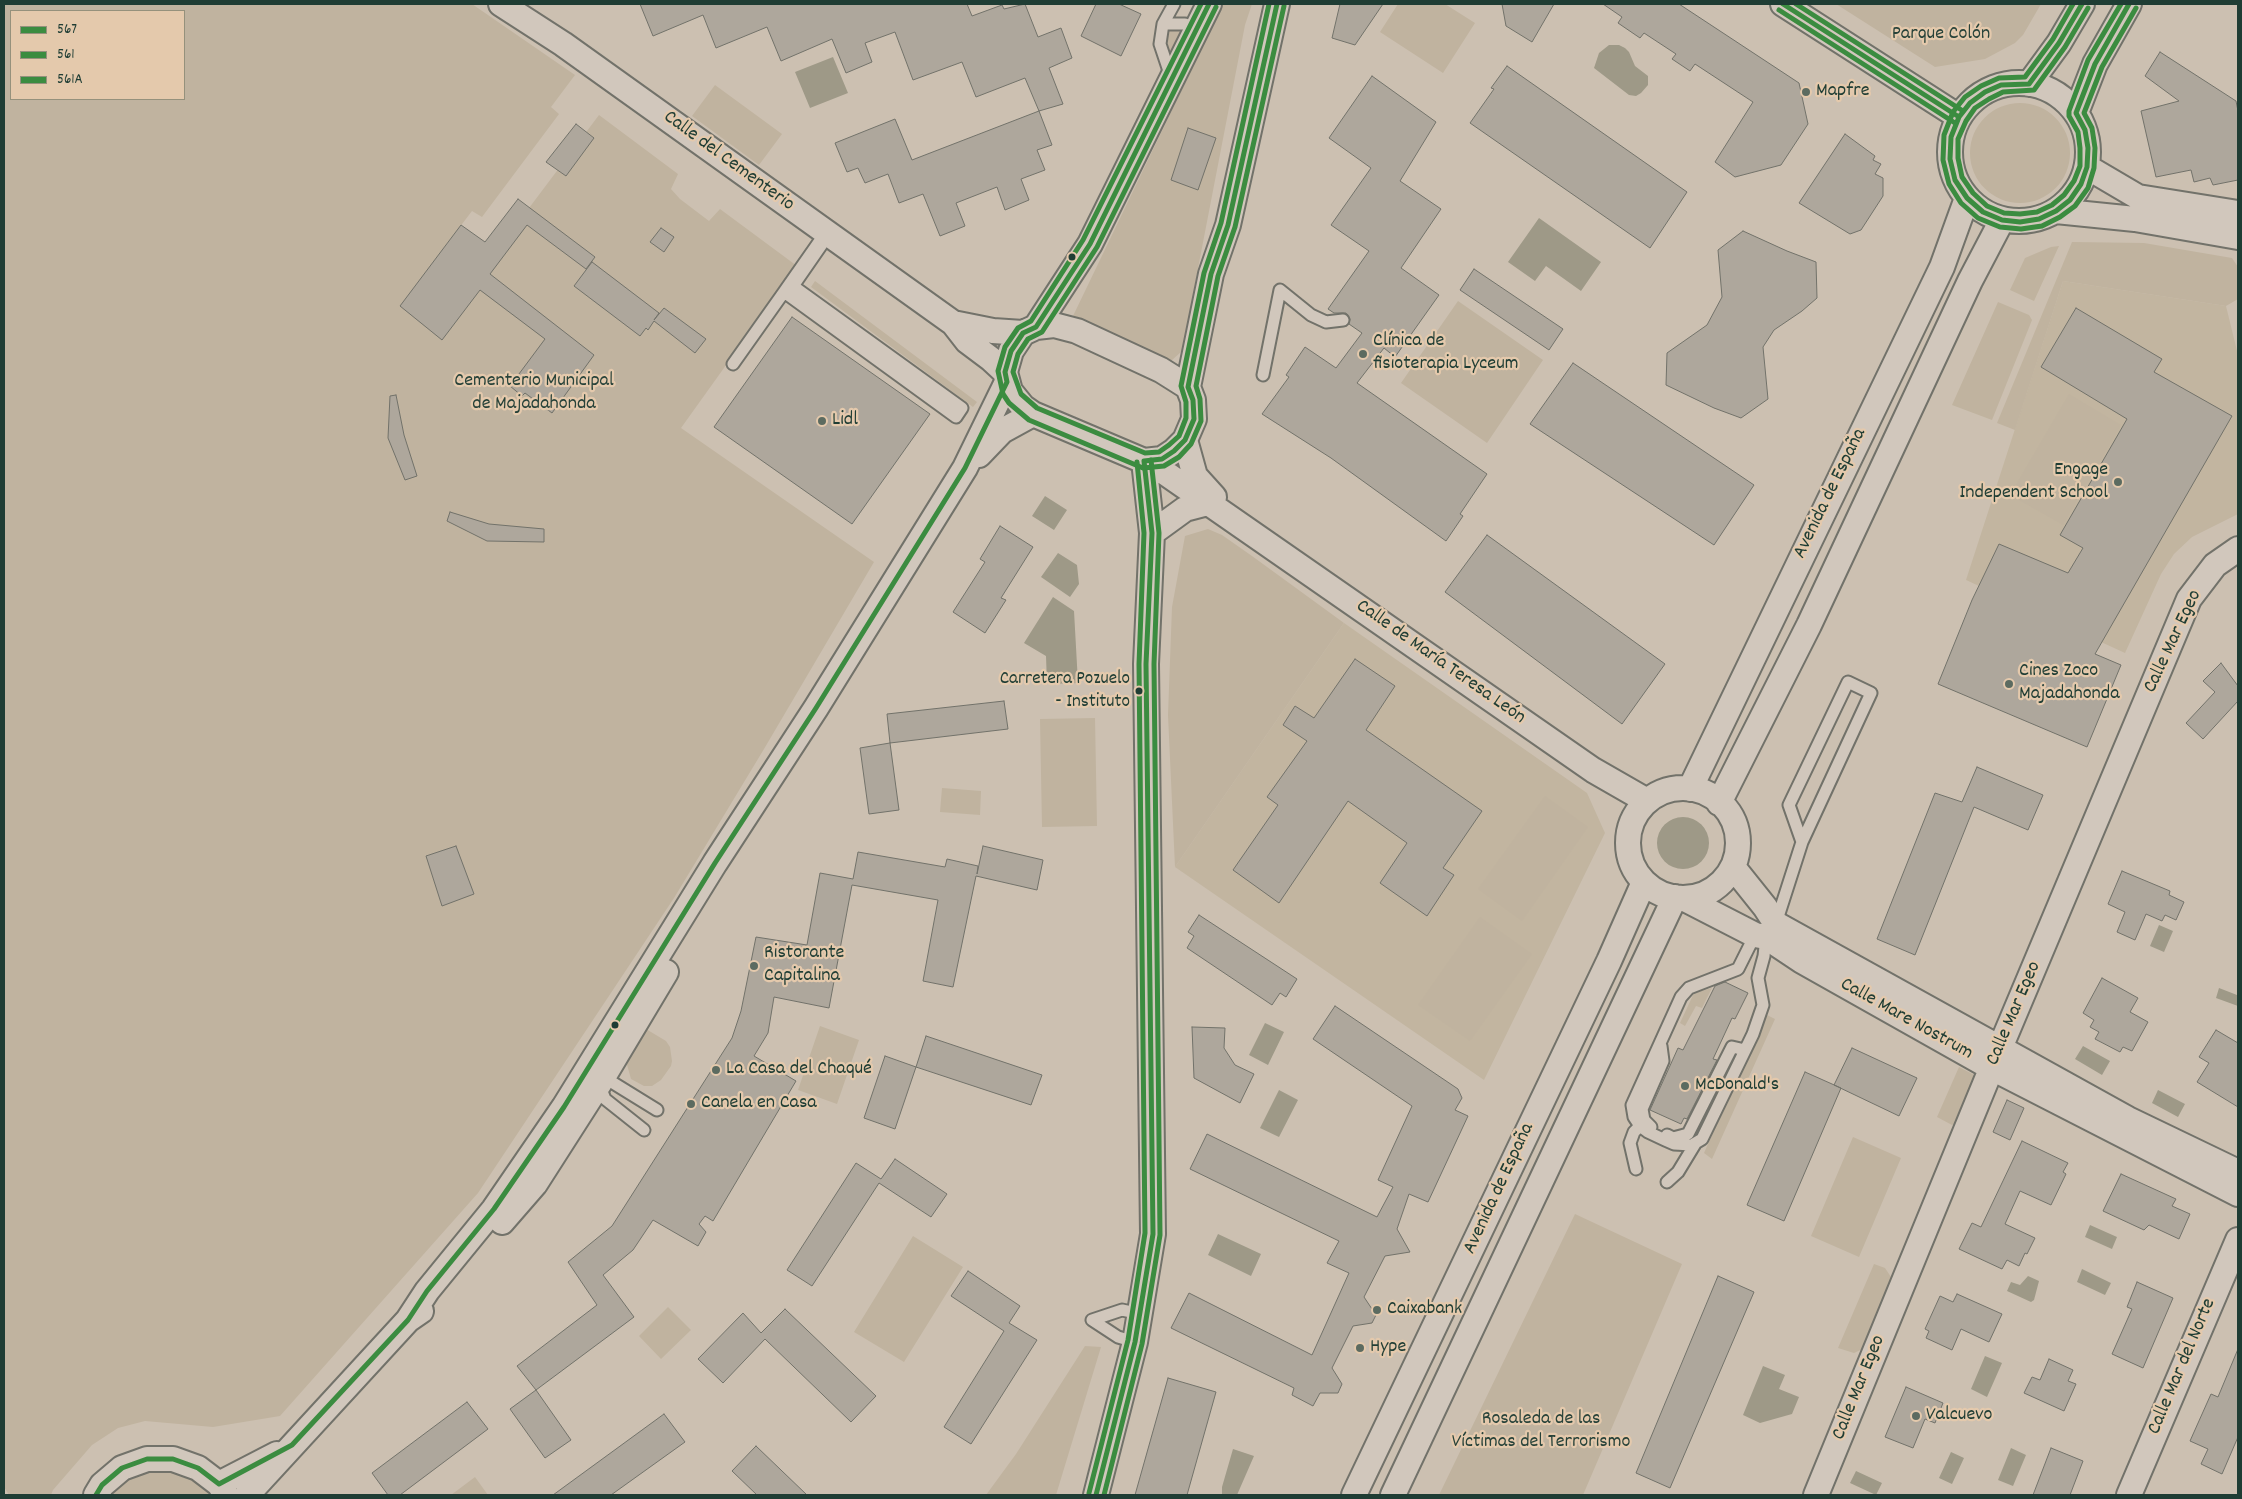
<!DOCTYPE html>
<meta charset="utf-8">
<style>
body{margin:0}
#map{position:relative;width:2242px;height:1499px;overflow:hidden;background:#ccc0b1;font-family:Dekko,sans-serif}
canvas{display:block}
.frame{position:absolute;inset:0;border:5px solid #1f3d34;pointer-events:none}
.legend{position:absolute;left:10px;top:10px;width:175px;height:90px;box-sizing:border-box;background:#e4c9ac;border:1px solid #95917c;margin:0;padding:6px 9px;list-style:none;font-size:15px;color:#1f3d34}
.legend li{display:flex;align-items:center;gap:10px;height:25px}
.legend b{width:25px;border:1px solid #95917c}
</style>
<div id="map">
<canvas width="2242" height="1499"></canvas>
<div class="frame"></div>
<ul class="legend">
<li><b style="height:6px;background:#3b8c40"></b>567</li>
<li><b style="height:6px;background:#3b8c40"></b>561</li>
<li><b style="height:6px;background:#3b8c40"></b>561A</li>
</ul>
</div>
<script>
const ctx = document.querySelector('canvas').getContext('2d');
ctx.lineJoin = 'round';
function fill(path, color) { ctx.fillStyle = color; ctx.fill(path, 'evenodd'); }
const poly = rows => new Path2D(rows.map(r => 'M' + r).join(''));
function strokePath(path, color, width, dash) { ctx.strokeStyle = color; ctx.lineWidth = width; ctx.lineCap = dash ? 'butt' : 'round'; ctx.setLineDash(dash || []); ctx.stroke(path); }
function drawText(font, color, halo, rows, align = 'center') {
  ctx.font = font + ' Dekko,sans-serif'; ctx.lineWidth = 4.5; ctx.setLineDash([]); ctx.textBaseline = 'middle'; ctx.strokeStyle = halo; ctx.fillStyle = color; for (const [text, x, y, turn = 0] of rows) {
    ctx.save(); ctx.translate(x, y); ctx.rotate((+turn || 0) * Math.PI / 180); ctx.textAlign = isNaN(turn) ? turn : align; if (halo) ctx.strokeText(text, 0, 0); ctx.fillText(text, 0, 0); ctx.restore();
  }
}
fill(poly([
 [2063,281,2226,306,2238,355,2238,514,2192,537,2174,554,2161,574,2125,653,1966,580],
 [1344,623,1587,793,1605,833,1484,1080,1175,867]
]), '#c2b5a0');
fill(poly([
 [4,4,472,4,575,75,551,107,559,114,482,217,472,211,443,249,466,266,526,212,599,115,678,174,671,189,680,199,709,221,720,209,797,266,681,428,874,562,764,749,674,898,478,1193,280,1416,213,1427,145,1421,118,1428,92,1445,53,1490,51,1495,9,1495,4,1487],
 [11,11,184,11,184,99,11,99],
 [1223,4,1252,4,1245,25,1182,351,1171,361,1073,316],
 [1398,4,1445,4,1475,23,1443,73,1380,32],
 [1836,4,2041,4,2023,35,2015,43,1985,59,1935,67],
 [1168,27,1185,29,1170,58,1166,37],
 [715,85,782,134,759,165,692,116],
 '1970 153a50 50 0 1 1 100 0a50 50 0 1 1-100 0Z',
 [2072,242,2144,243,2232,258,2238,267,2238,299,2226,306,2063,281,2015,430,1997,423],
 [2059,246,2034,301,2010,290,2025,258,2051,247],
 [815,281,977,402,973,407,811,287],
 [1458,301,1543,360,1487,443,1401,383],
 [1998,302,2029,315,2032,320,1992,420,1952,405],
 [2069,394,2121,425,2063,525,2010,495],
 [1208,529,1222,535,1252,556,1344,623,1175,867,1168,715,1172,607,1185,536],
 [1095,718,1097,826,1042,827,1040,719],
 [942,788,981,791,980,815,940,812],
 [1545,796,1588,827,1522,921,1478,889],
 [1480,917,1532,954,1470,1041,1418,1005],
 [1712,988,1702,1008,1696,1006,1685,1026,1680,1023,1694,993],
 [1765,1014,1775,1019,1712,1159,1704,1153],
 [820,1026,859,1040,837,1104,798,1090],
 [646,1029,666,1041,670,1047,672,1061,671,1066,661,1080,652,1086,644,1086,631,1079,626,1061],
 [1959,1067,1980,1078,1956,1123,1952,1125,1937,1117],
 [1853,1137,1901,1158,1859,1257,1811,1236],
 [1575,1214,1682,1264,1583,1495,1439,1495],
 [913,1236,963,1267,904,1362,854,1332],
 [1874,1264,1885,1268,1893,1280,1865,1348,1854,1353,1838,1348],
 [668,1307,691,1330,661,1359,639,1336],
 [1085,1346,1101,1347,1056,1495,986,1495,1016,1454],
 [165,1469,185,1475,203,1486,210,1495,112,1495,125,1481,144,1472],
 [475,1477,488,1495,451,1495]
]), '#c0b39f');
fill(poly([
 [1609,45,1619,45,1625,48,1629,52,1635,66,1648,76,1648,85,1641,93,1636,96,1629,95,1594,68,1599,53],
 [833,57,848,93,810,108,795,72],
 [1539,218,1601,262,1581,291,1546,266,1535,281,1508,262],
 [1045,496,1067,510,1054,530,1032,516],
 [1058,553,1077,565,1079,584,1070,597,1041,577],
 [1053,597,1074,611,1078,683,1047,684,1046,656,1024,643],
 '1657 843a26 26 0 1 1 52 0a26 26 0 1 1-52 0Z',
 [2159,925,2173,931,2164,952,2150,946],
 [2219,988,2237,995,2238,993,2238,1006,2216,998],
 [1265,1023,1284,1032,1268,1065,1249,1055],
 [2083,1046,2110,1061,2102,1075,2075,1059],
 [1279,1090,1298,1100,1279,1137,1260,1128],
 [2158,1090,2185,1104,2178,1117,2152,1103],
 [2090,1225,2117,1237,2112,1249,2085,1237],
 [1218,1234,1261,1254,1251,1276,1208,1255],
 [2082,1269,2111,1283,2105,1295,2077,1282],
 [2028,1276,2039,1281,2034,1300,2031,1302,2007,1291,2011,1282,2020,1285],
 [1985,1356,2002,1363,1987,1397,1971,1389],
 [1763,1366,1785,1375,1779,1389,1799,1397,1792,1414,1760,1423,1743,1415],
 [2011,1448,2026,1455,2013,1486,1998,1480],
 [1233,1449,1254,1456,1237,1495,1222,1495,1222,1487],
 [1951,1452,1964,1458,1952,1484,1939,1478],
 [1856,1471,1882,1483,1876,1495,1850,1483]
]), '#9e9987');
const building = poly([
 [640,4,967,4,972,16,1002,5,1004,9,1025,4,1038,37,1061,28,1072,58,1049,68,1063,104,1039,111,1025,78,976,97,962,62,913,80,895,32,865,43,872,62,846,73,832,39,781,61,767,27,716,48,703,15,653,36,640,4],
 [1096,4,1119,4,1141,14,1121,56,1081,36,1096,4],
 [1340,4,1383,4,1355,45,1332,38,1340,4],
 [1502,4,1554,4,1532,42,1506,26,1502,4],
 [1603,4,1679,4,1799,83,1808,124,1781,165,1735,177,1715,162,1753,102,1695,64,1690,71,1672,59,1676,54,1644,33,1640,38,1618,23,1622,17,1603,4],
 [2160,52,2236,101,2238,111,2238,180,2213,185,2210,178,2194,182,2191,170,2156,177,2141,111,2179,101,2145,76,2160,52],
 [1507,66,1687,192,1650,248,1470,123,1494,89,1491,88,1507,66],
 [1372,76,1436,122,1400,181,1441,209,1401,268,1439,295,1395,357,1384,348,1357,383,1487,474,1460,514,1463,516,1446,541,1331,458,1262,414,1289,377,1286,375,1305,347,1336,368,1362,333,1349,324,1350,319,1346,313,1334,313,1328,309,1369,251,1331,225,1371,168,1329,138,1372,76],
 [1039,111,1052,145,1037,150,1045,170,1021,179,1029,200,1005,210,997,187,956,203,965,226,940,236,923,194,899,203,888,174,865,183,858,168,847,172,835,143,895,119,912,160,1039,111],
 [576,124,594,138,566,176,546,162,576,124],
 [1188,128,1216,138,1198,190,1171,180,1188,128],
 [1845,134,1875,156,1873,160,1881,164,1875,174,1883,178,1883,196,1861,230,1850,234,1799,203,1845,134],
 [518,199,595,257,586,269,527,225,490,274,594,355,552,413,525,393,522,396,510,386,545,339,480,290,442,340,400,306,461,225,485,242,518,199],
 [661,228,674,237,664,252,650,242,661,228],
 [1743,231,1787,251,1816,262,1817,298,1802,311,1774,330,1763,347,1768,399,1741,418,1714,408,1666,385,1667,353,1707,325,1722,297,1718,250,1743,231],
 [592,262,659,313,654,320,664,308,706,339,695,353,654,321,648,330,646,328,640,336,574,286,592,262],
 [1474,269,1563,329,1549,350,1460,290,1474,269],
 [2076,308,2162,359,2154,372,2232,416,2095,654,2121,665,2087,747,1938,684,1972,600,1999,544,2068,573,2083,548,2060,535,2127,419,2041,367,2076,308],
 [792,317,930,414,852,524,714,427,792,317],
 [1573,363,1754,485,1714,545,1530,424,1573,363],
 [396,395,404,435,417,476,405,480,388,438,390,396,396,395],
 [450,512,489,524,544,529,544,542,487,541,447,521,450,512],
 [1000,526,1033,547,1001,598,1006,600,985,633,953,612,985,562,980,559,1000,526],
 [1487,535,1665,664,1622,724,1445,592,1487,535],
 [1355,659,1395,686,1366,730,1482,811,1443,868,1454,875,1427,916,1380,883,1407,843,1348,801,1279,903,1233,870,1278,805,1267,797,1307,741,1283,725,1295,706,1314,718,1355,659],
 [2221,663,2238,686,2238,701,2203,739,2186,723,2215,692,2203,681,2221,663],
 [1004,701,1008,729,890,743,887,714,1004,701],
 [890,743,899,810,869,814,860,748,890,743],
 [1977,767,2043,795,2028,830,1974,807,1915,955,1877,939,1935,793,1962,802,1977,767],
 [456,846,474,894,442,906,426,856,456,846],
 [983,846,1043,860,1037,890,976,876,953,987,923,981,938,900,852,885,829,1008,774,997,768,1033,754,1056,796,1081,713,1221,705,1216,699,1224,706,1232,698,1246,653,1220,633,1250,603,1275,634,1317,536,1390,517,1366,597,1305,568,1262,612,1226,732,1038,741,1011,756,937,807,945,820,873,853,879,858,852,945,867,947,859,978,866,977,874,983,846],
 [2122,871,2170,891,2169,895,2184,902,2176,920,2165,915,2162,921,2146,914,2135,940,2117,932,2125,912,2108,904,2122,871],
 [1199,915,1297,979,1286,997,1280,993,1272,1005,1187,948,1194,936,1188,932,1199,915],
 [2102,978,2138,998,2130,1012,2148,1022,2132,1051,2123,1047,2120,1052,2095,1039,2099,1032,2090,1027,2094,1020,2083,1013,2102,978],
 [1725,982,1748,993,1735,1019,1732,1018,1713,1059,1717,1060,1687,1119,1684,1118,1681,1124,1650,1110,1678,1048,1683,1050,1715,986,1725,982],
 [1335,1006,1458,1089,1462,1098,1455,1110,1468,1116,1428,1202,1409,1194,1397,1229,1410,1252,1385,1256,1364,1297,1376,1315,1372,1323,1353,1326,1332,1368,1342,1384,1338,1393,1320,1393,1313,1406,1292,1395,1294,1388,1171,1328,1189,1293,1312,1355,1349,1273,1327,1263,1339,1241,1190,1169,1207,1134,1377,1217,1393,1187,1378,1180,1412,1106,1313,1039,1335,1006],
 [1192,1027,1225,1028,1224,1048,1235,1065,1254,1074,1240,1103,1194,1078,1192,1027],
 [2216,1030,2238,1043,2238,1107,2197,1082,2209,1063,2199,1057,2216,1030],
 [926,1036,1042,1075,1031,1105,916,1067,926,1036],
 [1852,1048,1917,1078,1899,1116,1834,1085,1852,1048],
 [885,1056,916,1067,895,1129,864,1118,885,1056],
 [1805,1072,1841,1088,1784,1221,1747,1205,1805,1072],
 [2007,1100,2024,1108,2010,1140,1993,1132,2007,1100],
 [2022,1141,2068,1163,2063,1172,2066,1174,2051,1205,2020,1191,2005,1224,2035,1238,2027,1254,2025,1253,2019,1266,2007,1260,2002,1269,1959,1249,1972,1223,1981,1227,2022,1141],
 [895,1159,947,1194,931,1217,879,1183,812,1286,787,1270,856,1163,881,1179,895,1159],
 [2121,1174,2176,1199,2172,1206,2190,1214,2179,1239,2149,1225,2144,1230,2103,1211,2121,1174],
 [968,1271,1020,1306,1009,1323,1037,1340,971,1444,944,1427,1004,1331,951,1296,968,1271],
 [1718,1276,1754,1292,1670,1488,1636,1473,1718,1276],
 [2137,1282,2173,1298,2143,1368,2112,1354,2132,1309,2127,1307,2137,1282],
 [1957,1294,2002,1314,1989,1342,1961,1329,1952,1350,1926,1338,1929,1331,1925,1329,1940,1296,1953,1302,1957,1294],
 [785,1309,876,1396,851,1422,765,1339,723,1383,698,1359,743,1313,761,1333,785,1309],
 [2238,1349,2238,1437,2222,1474,2201,1464,2208,1449,2190,1441,2211,1394,2218,1397,2238,1349],
 [2049,1359,2073,1370,2068,1381,2076,1384,2064,1411,2024,1393,2032,1377,2040,1380,2049,1359],
 [1168,1378,1216,1392,1187,1495,1135,1495,1168,1378],
 [1906,1387,1943,1403,1935,1423,1925,1419,1913,1448,1885,1437,1906,1387],
 [536,1390,571,1440,545,1458,510,1409,536,1390],
 [467,1402,488,1429,400,1495,388,1495,372,1473,467,1402],
 [664,1414,685,1442,611,1495,553,1495,664,1414],
 [756,1446,807,1495,757,1495,732,1471,756,1446],
 [2051,1448,2083,1461,2070,1495,2033,1495,2051,1448]
]);
fill(building, '#aea79c');
strokePath(building, '#72726a', 1);
const lane = poly([
 [1163,24,1185,24,1196,31],
 [1171,77,1160,44,1163,24,1174,4],
 [826,232,784,292,956,417,962,408,793,286,829,234],
 [733,364,784,292],
 [1263,375,1280,290,1311,315,1326,322,1343,320],
 [1776,923,1802,842,1871,693,1848,682,1789,805,1802,842],
 [1755,935,1738,969,1689,988,1681,997,1632,1105,1634,1117,1640,1126,1648,1132,1665,1140,1674,1144,1692,1145,1702,1139,1753,1034,1763,1005,1758,978,1764,956,1766,937],
 [1651,1127,1644,1120,1642,1109,1663,1061,1661,1046],
 [644,1130,605,1099,599,1084,610,1081,657,1110],
 [1667,1135,1673,1138,1688,1134,1732,1047,1745,1050],
 [1636,1169,1630,1143,1634,1132,1640,1126],
 [1667,1182,1678,1172,1695,1144],
 [1135,1342,1118,1337,1092,1320,1122,1310,1141,1314]
]);
const street = poly([
 [501,4,563,44,953,323,967,341,991,359,1005,372],
 [1783,4,1959,117],
 '1950 152a69 69 0 1 1 138 0a69 69 0 1 1-138 0Z',
 [2029,84,2059,43,2082,4],
 [2076,113,2095,64,2129,4],
 [2087,167,2138,197,2238,213],
 [2056,211,2135,219,2238,237],
 [953,323,993,331,1023,333],
 [1054,325,1077,331,1161,370,1188,387,1193,400,1194,419,1185,440,1174,451,1162,459,1144,461,1033,414,1023,407,1010,391,1005,372,1011,351,1023,333,1036,327,1054,325],
 [1036,327,1090,244,1209,4],
 [1188,387,1211,274,1228,225,1277,4],
 [1185,440,1195,476,1214,497],
 [979,455,1002,431,1033,414],
 [1148,461,1593,770,1647,801],
 [1152,533,1185,509,1208,503],
 '1628 843a55 55 0 1 1 110 0a55 55 0 1 1-110 0Z',
 [1690,789,1942,267,1967,198],
 [1719,803,1809,625,1970,281,2002,220],
 [1733,867,1765,907,1776,924,2128,1119,2238,1172],
 [1683,898,1755,935,1766,937,1802,961,1992,1068,2238,1194],
 [502,1222,535,1184,599,1084,666,972],
 [408,1320,427,1291,494,1209,564,1107,715,863,816,708,965,468,1007,382],
 [219,1484,277,1454],
 [96,1495,102,1485,122,1468,147,1459,173,1459,198,1468,219,1484,226,1495],
 [247,1495,408,1320,421,1311],
 [1096,1495,1135,1342,1153,1234,1146,664,1152,533,1144,461],
 [1354,1495,1609,961,1644,882],
 [1393,1495,1675,897],
 [1816,1495,1987,1079,2189,599,2215,565,2238,549],
 [2129,1495,2238,1240]
]);
strokePath(lane, '#72726a', 15);
strokePath(street, '#72726a', 28);
strokePath(lane, '#d1c7bc', 11);
strokePath(street, '#d1c7bc', 24);
strokePath(poly([
 [1783,4,1959,117],
 [2082,4,2059,43,2029,84,2001,85,1985,92,1970,103,1959,117,1951,137,1950,159,1955,180,1967,198,1983,212,2002,220,2020,222,2039,219,2056,211,2070,200,2081,184,2087,167,2088,148,2085,130,2076,113,2095,64,2129,4],
 [96,1495,102,1485,122,1468,147,1459,173,1459,198,1468,219,1484,292,1445,408,1320,427,1291,494,1209,564,1107,715,863,816,708,965,468,1007,382,1005,372,1011,351,1023,333,1036,327,1090,244,1209,4],
 [1096,1495,1135,1342,1153,1234,1146,664,1152,533,1144,461,1162,459,1174,451,1185,440,1194,419,1193,400,1188,387,1211,274,1228,225,1277,4]
]), '#3b8c40', 5);
strokePath(poly([
 [1201,4,1083,240,1031,321,1018,328,1005,347,998,371,1003,394,1009,403,1029,420,1143,468,1164,466,1179,457,1191,444,1201,421,1200,399,1196,386,1218,276,1235,227,1284,6],
 [2073,4,2053,39,2025,77,1999,78,1981,86,1965,97,1953,112,1944,135,1943,160,1949,184,1961,203,1978,218,2000,227,2021,229,2042,226,2060,217,2075,206,2088,188,2094,168,2095,148,2092,128,2084,113,2102,67,2136,8],
 [1779,10,1955,123],
 [1104,1495,1142,1344,1160,1235,1154,664,1159,533,1151,460]
]), '#3b8c40', 5);
strokePath(poly([
 [1796,4,1963,111],
 [1216,7,1097,247,1042,332,1028,339,1018,354,1013,372,1021,394,1037,408,1145,453,1159,452,1169,445,1179,436,1186,418,1186,402,1181,386,1204,273,1221,223,1269,4],
 [2088,8,2065,47,2034,90,2003,92,1989,99,1975,108,1966,121,1958,139,1958,158,1962,177,1973,193,1987,206,2004,213,2020,214,2037,212,2052,205,2064,195,2074,181,2080,166,2080,148,2078,132,2069,116,2069,111,2088,60,2121,4],
 [1089,1493,1128,1340,1145,1233,1139,664,1144,533,1137,462]
]), '#3b8c40', 5);
for (const [x, y, r, color] of [
 [1806,92,5,"#5c6b60"],
 [1072,257,4.5,"#1f3d34"],
 [1363,354,5,"#5c6b60"],
 [822,421,5,"#5c6b60"],
 [2118,482,5,"#5c6b60"],
 [2009,684,5,"#5c6b60"],
 [1139,691,4.5,"#1f3d34"],
 [754,966,5,"#5c6b60"],
 [615,1025,4.5,"#1f3d34"],
 [716,1070,5,"#5c6b60"],
 [1685,1086,5,"#5c6b60"],
 [691,1104,5,"#5c6b60"],
 [1377,1310,5,"#5c6b60"],
 [1360,1348,5,"#5c6b60"],
 [1916,1416,5,"#5c6b60"]
]) { const dot = new Path2D(); dot.arc(x, y, r, 0, 2 * Math.PI); ctx.fillStyle = color; ctx.fill(dot); strokePath(dot, '#e4c9ac', 2); }
drawText('19px', '#1f3d34', '#e4c9ac', [
 ["Carretera Pozuelo",1130,680],
 ["- Instituto",1130,703]
], 'right');
drawText('20px', '#274239', '#e4c9ac', [
 ["Parque Colón",1941,35],
 ["Cementerio Municipal",534,382],
 ["de Majadahonda",534,405],
 ["Rosaleda de las",1541,1420],
 ["Víctimas del Terrorismo",1541,1443]
]);
drawText('20px', '#1f3d34', '#e4c9ac', [
 ["Mapfre",1816,92],
 ["Clínica de",1373,342],
 ["fisioterapia Lyceum",1373,365],
 ["Lidl",832,421],
 ["Engage",2108,471,"right"],
 ["Independent School",2108,494,"right"],
 ["Cines Zoco",2019,672],
 ["Majadahonda",2019,695],
 ["Ristorante",764,954],
 ["Capitalina",764,977],
 ["La Casa del Chaqué",726,1070],
 ["McDonald's",1695,1086],
 ["Canela en Casa",701,1104],
 ["Caixabank",1387,1310],
 ["Hype",1370,1348],
 ["Valcuevo",1926,1416]
], 'left');
drawText('20px', '#1f3d34', '#e4c9ac', [
 ["Calle del Cementerio",728,162,36],
 ["Avenida de España",1831,494,-64],
 ["Calle Mar Egeo",2174,642,-65],
 ["Calle de María Teresa León",1440,663,35],
 ["Calle Mar Egeo",2015,1014,-67],
 ["Calle Mare Nostrum",1906,1020,29],
 ["Avenida de España",1500,1189,-65],
 ["Calle Mar del Norte",2183,1367,-67],
 ["Calle Mar Egeo",1860,1388,-68]
]);
</script>
